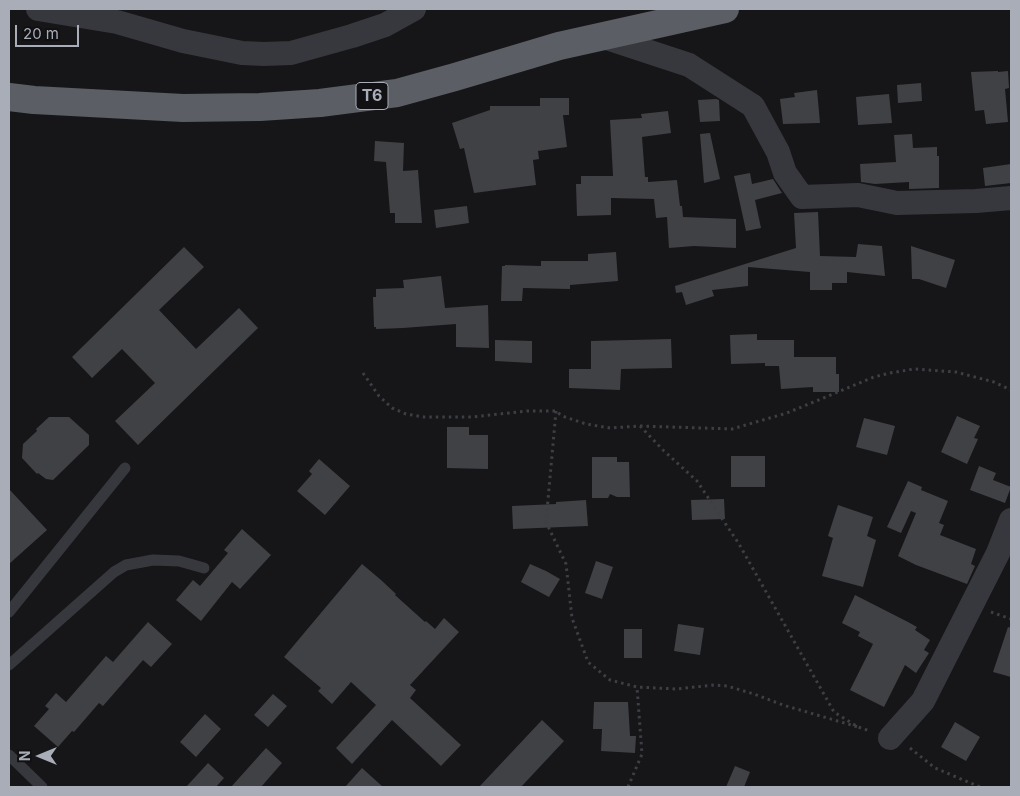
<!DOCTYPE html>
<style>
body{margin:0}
#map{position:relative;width:1020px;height:796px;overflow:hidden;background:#161618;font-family:Inter,sans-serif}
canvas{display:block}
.frame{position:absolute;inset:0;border:10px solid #a8adb8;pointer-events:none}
.north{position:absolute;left:15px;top:731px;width:50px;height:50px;-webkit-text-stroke:4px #111113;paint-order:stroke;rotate:270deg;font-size:14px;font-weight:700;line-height:20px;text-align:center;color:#a8adb8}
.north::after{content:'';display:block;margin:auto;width:18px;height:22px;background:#a8adb8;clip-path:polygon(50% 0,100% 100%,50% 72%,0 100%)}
.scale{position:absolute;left:15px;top:25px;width:64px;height:22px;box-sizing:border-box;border:2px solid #a8adb8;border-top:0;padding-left:6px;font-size:15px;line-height:18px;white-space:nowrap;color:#a8adb8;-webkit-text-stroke:4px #111113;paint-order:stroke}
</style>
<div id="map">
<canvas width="1020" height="796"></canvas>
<div class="frame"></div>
<div class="north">N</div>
<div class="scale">20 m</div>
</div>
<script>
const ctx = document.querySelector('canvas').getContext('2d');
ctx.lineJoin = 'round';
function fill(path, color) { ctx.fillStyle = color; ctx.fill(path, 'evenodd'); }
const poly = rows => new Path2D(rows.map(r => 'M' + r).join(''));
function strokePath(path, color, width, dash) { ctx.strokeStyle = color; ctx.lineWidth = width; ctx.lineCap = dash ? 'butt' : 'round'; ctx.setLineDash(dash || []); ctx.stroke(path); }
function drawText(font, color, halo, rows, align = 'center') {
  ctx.font = font + ' Inter,sans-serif'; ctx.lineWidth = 4; ctx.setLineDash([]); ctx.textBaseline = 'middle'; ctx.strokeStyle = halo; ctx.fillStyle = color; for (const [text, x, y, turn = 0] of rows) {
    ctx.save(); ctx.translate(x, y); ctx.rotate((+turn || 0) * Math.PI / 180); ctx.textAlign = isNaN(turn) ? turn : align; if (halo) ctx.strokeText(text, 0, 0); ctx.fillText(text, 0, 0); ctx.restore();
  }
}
fill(poly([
 [998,71,998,72,1008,71,1009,88,1005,89,1008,122,986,124,984,110,975,111,971,72],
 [921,83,922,101,898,103,897,85],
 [817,90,820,123,783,124,780,99,795,97,794,93],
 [889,94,892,123,858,125,856,97],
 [540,98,569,98,569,115,563,115,567,147,538,151,539,159,533,160,536,185,474,193,464,148,460,149,452,123,490,110,490,106,540,106],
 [716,99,719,100,720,121,700,122,698,100],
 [668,111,671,133,642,137,645,177,648,177,648,182,677,180,680,206,682,206,683,217,736,219,736,248,694,246,669,248,667,217,656,218,654,199,611,198,611,215,577,216,576,184,581,184,581,176,613,176,610,120,642,118,641,114],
 [710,133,720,179,704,183,700,134],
 [912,134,913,148,937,147,937,156,939,156,939,188,909,189,909,182,875,184,861,182,860,164,896,162,894,135],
 [375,141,404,143,403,171,418,170,422,223,395,223,395,213,390,213,386,162,374,161],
 [1011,164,1011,183,985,186,983,168],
 [750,173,752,184,773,179,782,193,755,200,761,228,746,231,734,176],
 [467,206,469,223,436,228,434,210],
 [818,212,820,256,856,257,858,244,882,246,885,276,847,272,847,283,832,283,832,290,810,290,810,272,748,267,748,286,712,290,714,296,686,305,682,292,676,293,675,286,796,248,794,213],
 [911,246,955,260,946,288,919,279,912,279],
 [184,247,204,267,159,310,196,349,239,308,258,328,138,445,115,421,155,383,122,349,92,378,72,357],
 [616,252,618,281,570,285,570,289,523,288,522,301,501,301,502,266,505,266,505,265,541,266,541,261,588,261,588,254],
 [441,276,445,308,488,305,489,348,456,347,456,324,403,328,376,329,376,327,374,327,373,297,376,297,376,289,404,288,403,280],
 [757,334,757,340,794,340,794,357,836,357,836,374,839,374,839,392,813,392,813,387,781,389,779,366,765,366,765,363,731,364,730,335],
 [671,339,672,368,621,369,620,390,569,388,569,369,591,369,591,341],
 [495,340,532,341,532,363,495,361],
 [957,416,980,426,974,438,978,439,967,464,941,452],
 [49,417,69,417,89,435,89,445,53,480,46,479,38,473,37,474,22,458,23,444,37,431,36,429],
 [864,418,895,426,887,455,856,447],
 [447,427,469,427,469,435,488,435,488,469,447,468],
 [731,456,765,456,765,487,731,487],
 [592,457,617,457,617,462,629,462,630,497,617,497,610,494,608,498,592,498],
 [319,459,350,486,325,515,297,491,312,474,309,471],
 [979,466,996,473,993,480,1011,487,1005,503,970,490],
 [908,481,922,487,921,490,948,501,939,523,944,525,940,535,976,549,971,564,975,566,967,584,916,565,898,556,916,513,911,511,901,533,887,527],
 [9,489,47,530,9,564],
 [724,499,725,519,692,520,691,500],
 [586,500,588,526,513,529,512,506,556,504,556,502],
 [838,505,873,517,867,536,876,540,863,587,822,576,833,538,828,536],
 [242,529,271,555,240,589,232,582,201,621,176,600,193,580,200,586,228,553,224,550],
 [596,561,613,567,602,599,585,593],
 [362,564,381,580,396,594,395,595,425,622,426,621,435,629,444,618,459,632,410,685,416,690,410,698,461,745,441,766,392,720,352,764,336,748,376,705,351,682,332,704,318,691,321,688,284,657],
 [530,564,546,571,560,579,549,597,521,582],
 [855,595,908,622,917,627,915,630,930,640,924,650,929,653,916,673,905,665,884,707,850,690,873,644,858,636,860,632,842,623],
 [148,622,172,644,151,667,143,660,103,706,99,703,74,732,72,731,58,747,34,726,49,709,45,706,56,693,66,702,106,656,113,662],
 [678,624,704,628,700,655,674,651],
 [1008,627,1011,628,1011,677,993,672],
 [624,629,642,629,642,658,624,658],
 [273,694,287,706,268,727,254,715],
 [594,702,628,702,630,736,636,736,635,753,601,751,602,729,593,729],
 [205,714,221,729,196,757,180,742],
 [542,720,564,741,521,787,479,787],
 [955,722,980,737,966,761,941,747],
 [266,748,282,763,261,787,231,787],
 [208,763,224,778,216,787,186,787],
 [735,766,750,772,744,787,726,787],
 [362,768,383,787,345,787]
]), '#404145');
strokePath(poly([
 [363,373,379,396,392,408,406,414,424,417,472,417,527,411,556,411,562,416,586,424,610,428,640,426,732,429,787,413,874,377,890,373,914,369,956,372,994,382,1011,390],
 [556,411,546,522,566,564,572,618,588,662,610,680,637,687,676,689,714,685,727,686,754,694,783,705,858,727],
 [640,426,663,450,697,481,739,544,834,712,858,727,870,731],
 [991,612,1011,619],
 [910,748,935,768,980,787],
 [628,787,642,754,637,687]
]), '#3d3f44', 3, [2.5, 4]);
strokePath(poly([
 [9,612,125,468],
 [9,665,114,572,126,565,153,560,179,561,204,568],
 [9,755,42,787]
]), '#37383d', 11);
strokePath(poly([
 [38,9,117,22,183,41,242,53,264,54,291,53,352,36,385,25,414,9],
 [604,37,689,65,753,106,778,152,785,173,802,197,858,195,897,203,976,201,1011,198],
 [890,738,923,701,998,553,1011,520]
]), '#37383d', 24);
strokePath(poly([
 [9,97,34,100,183,108,260,107,320,103,397,93,455,77,559,46,725,9]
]), '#5b5e65', 28);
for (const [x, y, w] of [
 [372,96,32]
]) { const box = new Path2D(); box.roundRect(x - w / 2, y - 13.5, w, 27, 4); ctx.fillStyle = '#111113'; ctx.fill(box); strokePath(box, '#a8adb8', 1); }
drawText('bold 16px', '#a8adb8', null, [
 ["T6",372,96]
]);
</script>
